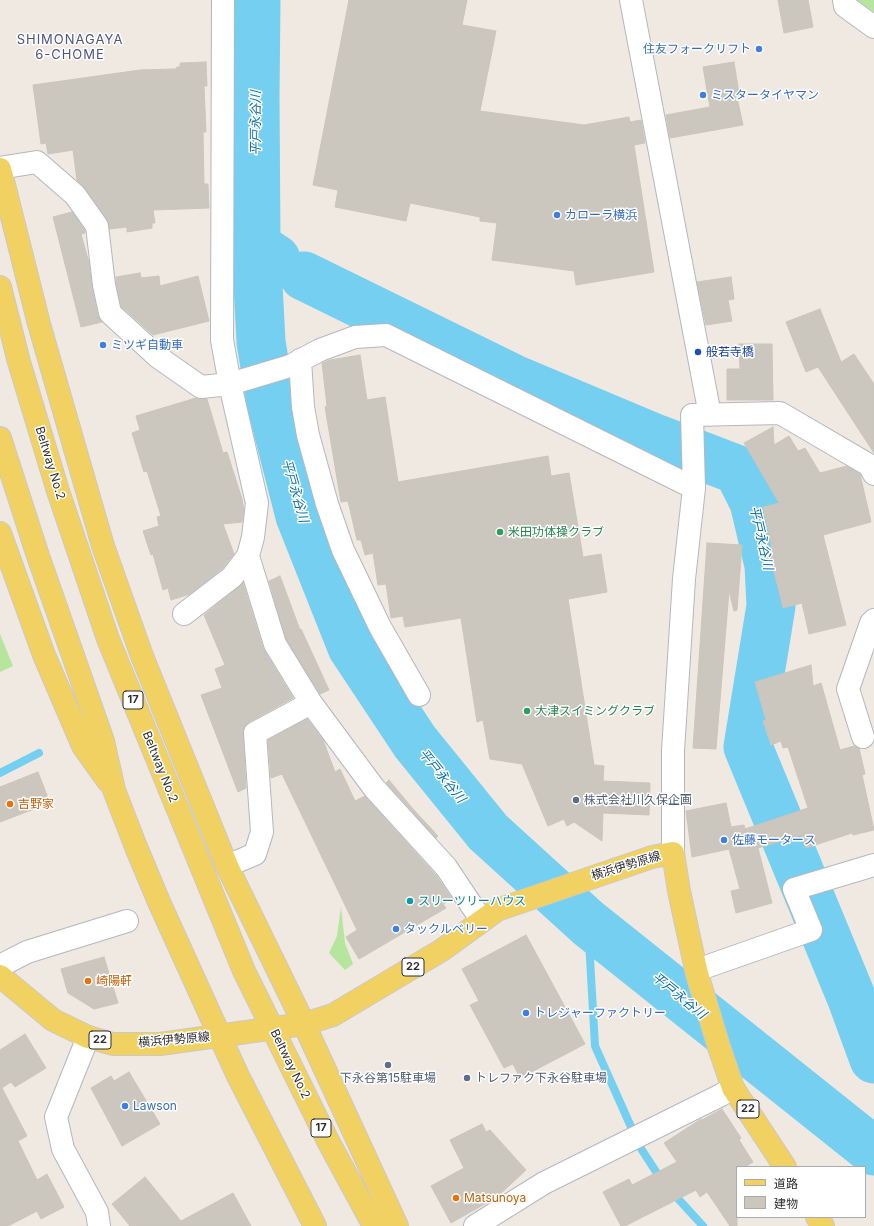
<!DOCTYPE html>
<meta charset="utf-8">
<style>
body{margin:0}
#map{position:relative;width:874px;height:1226px;overflow:hidden;background:#efe9e1;font-family:Inter,"Noto Sans JP",sans-serif}
canvas{display:block}
.legend{position:absolute;left:736px;top:1166px;width:130px;height:52px;box-sizing:border-box;background:#fff;border:1px solid #ababab;margin:0;padding:5px 7px;list-style:none;font-size:12px;color:#2e2e2e}
.legend li{display:flex;align-items:center;gap:8px;height:20px}
.legend b{width:20px;border:1px solid #ababab}
</style>
<div id="map">
<canvas width="874" height="1226"></canvas>
<ul class="legend">
<li><b style="height:5px;background:#f2d163"></b>道路</li>
<li><b style="height:11px;background:#cbc7bf"></b>建物</li>
</ul>
</div>
<script>
const ctx = document.querySelector('canvas').getContext('2d');
ctx.lineJoin = 'round';
function fill(path, color) { ctx.fillStyle = color; ctx.fill(path, 'evenodd'); }
const poly = rows => new Path2D(rows.map(r => 'M' + r).join(''));
function strokePath(path, color, width, dash) { ctx.strokeStyle = color; ctx.lineWidth = width; ctx.lineCap = dash ? 'butt' : 'round'; ctx.setLineDash(dash || []); ctx.stroke(path); }
function drawText(font, color, halo, rows, align = 'center') {
  ctx.font = font + ' Inter,"Noto Sans JP",sans-serif'; ctx.lineWidth = 3; ctx.setLineDash([]); ctx.textBaseline = 'middle'; ctx.strokeStyle = halo; ctx.fillStyle = color; for (const [text, x, y, turn = 0] of rows) {
    ctx.save(); ctx.translate(x, y); ctx.rotate((+turn || 0) * Math.PI / 180); ctx.textAlign = isNaN(turn) ? turn : align; if (halo) ctx.strokeText(text, 0, 0); ctx.fillText(text, 0, 0); ctx.restore();
  }
}
fill(poly([
 [857,0,874,0,874,12],
 [0,634,13,666,0,672],
 [341,907,345,943,353,964,345,970,329,953,337,936]
]), '#b6e59e');
strokePath(poly([
 [0,773,39,753],
 [588,923,595,1046,640,1147,662,1181],
 [671,1191,703,1226]
]), '#75cff0', 8);
strokePath(poly([
 [256,0,255,96,256,246,276,259],
 [256,246,261,342,271,403,300,516,352,647,415,742,488,832,588,923,874,1151],
 [304,276,514,379,657,439,738,470,754,502,769,565,771,606,748,747,852,999,874,1059]
]), '#75cff0', 49);
const building = poly([
 [349,0,467,0,462,25,496,31,480,111,584,125,629,117,630,122,641,120,645,143,634,145,654,272,576,285,574,271,492,260,497,223,480,221,480,217,410,203,406,221,335,207,338,190,313,185,349,0],
 [778,0,808,0,813,27,784,33,778,0],
 [206,62,207,86,204,86,206,132,203,132,204,184,208,184,209,208,153,210,155,223,152,223,152,228,127,232,127,227,110,229,107,219,85,188,77,180,73,150,48,154,46,143,41,144,33,85,140,70,176,69,177,67,180,67,180,63,206,62],
 [734,62,739,93,736,93,743,125,670,138,666,115,710,107,703,67,734,62],
 [72,212,85,231,85,233,81,234,89,263,92,288,98,316,102,322,81,327,53,217,72,212],
 [140,273,141,278,159,276,160,286,198,276,209,321,153,335,121,306,116,283,116,277,140,273],
 [731,277,734,299,728,300,732,321,706,325,697,282,731,277],
 [820,309,841,362,854,354,874,384,874,453,818,367,806,372,786,322,820,309],
 [739,344,772,344,773,400,727,400,727,369,740,369,739,344],
 [360,355,367,400,385,397,398,482,548,456,551,476,569,473,583,557,601,554,607,592,568,599,594,765,604,766,603,781,650,783,649,815,603,813,602,841,574,822,567,826,564,819,548,826,522,764,490,759,483,720,477,722,461,618,405,627,403,616,391,618,386,584,378,585,373,553,365,555,361,540,357,540,348,501,341,502,325,407,327,406,322,363,330,360,360,355],
 [196,398,207,399,223,453,227,452,242,499,244,510,242,522,223,524,234,554,223,568,190,594,171,600,168,588,163,590,153,554,151,555,143,531,159,526,157,517,161,516,147,471,144,472,132,433,140,430,136,416,196,398],
 [773,427,774,445,789,436,798,451,805,448,820,473,847,466,860,474,871,522,823,535,846,625,809,634,802,603,783,608,768,547,772,548,763,507,779,503,744,443,773,427],
 [707,543,742,545,737,610,734,611,729,591,716,749,693,748,707,543],
 [280,576,300,630,301,629,329,690,320,694,286,639,269,581,280,576],
 [243,583,263,648,293,698,249,722,244,727,243,734,246,788,238,792,201,695,222,688,215,669,225,665,204,615,243,583],
 [811,665,813,686,821,683,840,750,854,746,859,748,865,774,862,775,874,830,853,835,852,833,806,848,801,835,758,848,772,903,736,913,731,891,740,889,729,849,692,857,686,811,726,803,731,827,744,825,745,829,808,808,788,747,783,748,781,741,771,745,763,721,766,720,755,682,811,665],
 [307,719,323,740,335,772,340,769,355,801,365,796,436,875,452,899,443,904,446,908,359,959,346,937,357,930,282,774,271,778,268,740,307,719],
 [38,772,50,803,0,822,0,787,38,772],
 [389,780,413,809,438,836,436,838,386,783,389,780],
 [526,935,585,1044,520,1078,513,1064,504,1068,470,1005,479,1001,462,969,526,935],
 [104,957,118,1003,94,1009,68,993,61,969,104,957],
 [25,1034,46,1068,15,1087,11,1082,2,1088,27,1136,18,1141,37,1180,47,1174,64,1207,41,1219,37,1211,8,1226,0,1226,0,1050,25,1034],
 [129,1072,160,1124,122,1146,91,1088,111,1076,114,1081,129,1072],
 [722,1109,741,1138,739,1140,753,1162,745,1167,737,1167,737,1226,730,1226,707,1192,700,1197,696,1190,625,1226,621,1226,603,1192,629,1179,632,1185,677,1162,664,1143,698,1121,701,1119,702,1120,722,1109],
 [482,1124,486,1132,490,1130,526,1170,497,1197,451,1223,431,1186,464,1168,450,1140,482,1124],
 [145,1177,181,1221,233,1193,251,1226,130,1226,112,1204,145,1177]
]);
fill(building, '#cbc7bf');
strokePath(building, '#cbc5ba', 1);
const minor = poly([
 [223,0,222,340,230,384,257,503,253,537,248,556,275,644,311,703,255,733,262,832,255,854,227,866],
 [631,0,710,415],
 [844,0,845,6,874,27],
 [0,168,37,162,75,195,97,226,104,285,110,313,158,357,201,387,230,384,290,366,320,350,355,337,386,335,694,488],
 [300,360,303,407,308,435,327,504,343,550,380,627,419,695],
 [184,614,232,577,248,556],
 [311,703,374,788,446,867,482,921],
 [863,737,848,689,871,623,874,620],
 [673,853,673,751,684,579,694,488,692,415,780,413,869,465,874,474],
 [0,966,27,952,127,921],
 [697,970,811,930,794,889,874,865],
 [88,1037,56,1117,63,1149,97,1212,99,1226],
 [475,1226,544,1183,721,1095,733,1088]
]);
const major = poly([
 [0,169,39,324,103,546,142,656,227,866,304,1024,397,1226],
 [0,287,19,362,58,491,108,639,244,971,328,1141,374,1226],
 [0,438,38,556,103,741,114,790,136,847,159,902,238,1076,315,1226],
 [0,533,44,655,83,746,108,781],
 [0,976,53,1020,88,1037,113,1044,160,1044,304,1024,333,1015,442,950,497,910,652,857,673,853,679,891,697,974,719,1047,733,1088,785,1167],
 [817,1217,823,1226]
]);
strokePath(minor, '#b4b7c1', 24);
strokePath(major, '#c9c9c9', 24);
strokePath(minor, '#fff', 22);
strokePath(major, '#f2d163', 22);
for (const [x, y, r, color] of [
 [759,49,4,"#3f7fe0"],
 [703,95,4,"#3f7fe0"],
 [557,215,4,"#3f7fe0"],
 [103,345,4,"#3f7fe0"],
 [698,352,4,"#1a4fb4"],
 [500,532,4,"#2e9e5b"],
 [527,711,4,"#2e9e5b"],
 [576,800,4,"#5c6f8a"],
 [10,804,4,"#e8710a"],
 [724,840,4,"#3f7fe0"],
 [410,901,4,"#0f9aa8"],
 [396,929,4,"#3f7fe0"],
 [88,981,4,"#e8710a"],
 [526,1013,4,"#3f7fe0"],
 [388,1065,4,"#5c6f8a"],
 [467,1078,4,"#5c6f8a"],
 [125,1106,4,"#3f7fe0"],
 [456,1198,4,"#e8710a"]
]) { const dot = new Path2D(); dot.arc(x, y, r, 0, 2 * Math.PI); ctx.fillStyle = color; ctx.fill(dot); strokePath(dot, '#fff', 1.5); }
for (const [x, y, w] of [
 [133,700,20],
 [413,967,22],
 [100,1040,22],
 [748,1109,22],
 [321,1128,20]
]) { const box = new Path2D(); box.roundRect(x - w / 2, y - 9, w, 18, 3); ctx.fillStyle = '#fff'; ctx.fill(box); strokePath(box, '#2e2e2e', 1); }
drawText('bold 11px', '#2e2e2e', null, [
 ["17",133,700],
 ["22",413,967],
 ["22",100,1040],
 ["22",748,1109],
 ["17",321,1128]
]);
drawText('12px', '#366cbe', '#fff', [
 ["住友フォークリフト",751,49,"right"],
 ["ミスタータイヤマン",711,95],
 ["カローラ横浜",565,215],
 ["ミツギ自動車",111,345],
 ["佐藤モータース",732,840],
 ["タックルベリー",404,929],
 ["トレジャーファクトリー",534,1013],
 ["Lawson",133,1106]
], 'left');
drawText('12px', '#164399', '#fff', [
 ["般若寺橋",706,352]
], 'left');
drawText('12px', '#2e2e2e', '#fff', [
 ["Beltway No.2",50,463,73],
 ["Beltway No.2",160,767,68],
 ["横浜伊勢原線",626,866,-17],
 ["横浜伊勢原線",174,1040,-5],
 ["Beltway No.2",290,1064,64]
]);
drawText('12px', '#27864d', '#fff', [
 ["米田功体操クラブ",508,532],
 ["大津スイミングクラブ",535,711]
], 'left');
drawText('12px', '#4e5e75', '#fff', [
 ["株式会社川久保企画",584,800],
 ["下永谷第15駐車場",388,1078,"center"],
 ["トレファク下永谷駐車場",475,1078]
], 'left');
drawText('12px', '#c56008', '#fff', [
 ["吉野家",18,804],
 ["崎陽軒",96,981],
 ["Matsunoya",464,1198]
], 'left');
drawText('12px', '#0d838f', '#fff', [
 ["スリーツリーハウス",418,901]
], 'left');
ctx.letterSpacing = '1px';
drawText('13px', '#4d5680', '#fff', [
 ["SHIMONAGAYA",70,40],
 ["6-CHOME",70,55]
]);
ctx.letterSpacing = '0px';
drawText('italic 13px', '#0d6fa3', '#fff', [
 ["平戸永谷川",256,123,-90],
 ["平戸永谷川",295,491,74],
 ["平戸永谷川",761,538,77],
 ["平戸永谷川",442,776,51],
 ["平戸永谷川",679,996,39]
]);
</script>
